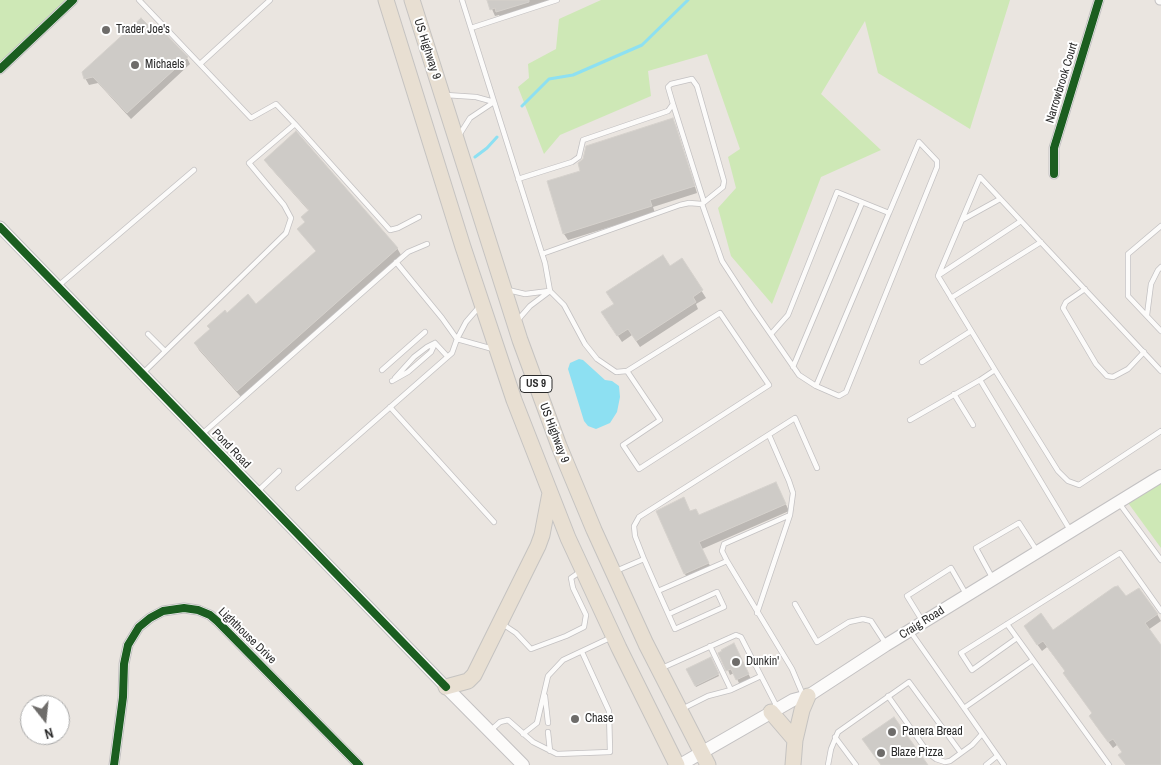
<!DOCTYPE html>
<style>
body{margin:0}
#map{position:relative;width:1161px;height:765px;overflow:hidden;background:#eae5e0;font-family:"Archivo Narrow",sans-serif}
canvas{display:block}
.north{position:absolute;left:20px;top:695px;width:50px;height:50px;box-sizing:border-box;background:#fff;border:1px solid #aaa;border-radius:50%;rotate:164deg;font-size:14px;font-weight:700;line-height:20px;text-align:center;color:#2b2b2b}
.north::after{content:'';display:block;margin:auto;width:18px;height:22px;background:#6e6c6a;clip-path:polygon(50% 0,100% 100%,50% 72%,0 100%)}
</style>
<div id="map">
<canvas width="1161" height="765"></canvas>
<div class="north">N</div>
</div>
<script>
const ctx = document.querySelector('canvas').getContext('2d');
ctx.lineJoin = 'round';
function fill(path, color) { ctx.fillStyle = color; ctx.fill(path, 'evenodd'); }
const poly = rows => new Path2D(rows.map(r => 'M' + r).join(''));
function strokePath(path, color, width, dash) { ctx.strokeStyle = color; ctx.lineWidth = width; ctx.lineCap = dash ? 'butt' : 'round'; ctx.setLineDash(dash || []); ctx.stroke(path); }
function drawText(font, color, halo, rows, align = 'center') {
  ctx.font = font + ' "Archivo Narrow",sans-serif'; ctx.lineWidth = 4; ctx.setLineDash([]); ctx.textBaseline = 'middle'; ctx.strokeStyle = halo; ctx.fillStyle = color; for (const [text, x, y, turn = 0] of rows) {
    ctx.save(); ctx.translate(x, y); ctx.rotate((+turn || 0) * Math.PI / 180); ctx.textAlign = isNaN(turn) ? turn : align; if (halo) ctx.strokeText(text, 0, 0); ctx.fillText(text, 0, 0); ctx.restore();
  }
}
fill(poly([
 [0,0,74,0,0,63],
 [601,0,1010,0,970,129,878,73,865,21,821,94,881,150,821,177,772,304,731,256,718,208,736,188,728,157,740,149,707,54,648,71,651,96,560,135,544,154,518,87,529,78,528,64,556,49,559,19],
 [1161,478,1161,548,1126,500]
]), '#cee8b6');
fill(poly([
 [579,359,583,360,605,380,612,381,619,386,620,397,617,412,610,423,596,429,588,426,584,421,568,369,570,363]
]), '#8de0f2');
fill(poly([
 [488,0,557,0,501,18,499,15,495,16],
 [154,33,187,58,190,64,131,119,98,83,89,85,85,78],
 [673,120,676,126,697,193,653,207,655,213,568,240,564,234,581,172],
 [265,160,397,248,401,255,241,397,199,350,195,343,227,314,256,306,317,252,299,230,306,223,309,211,269,166],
 [682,260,706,298,696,304,698,309,640,347,632,335,622,342,607,319],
 [776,483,789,511,702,549,712,570,688,580,685,574,690,513,699,517],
 [1125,597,1157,614,1161,621,1148,630,1161,647,1161,765,1126,765,1123,761,1123,753,1117,745,1113,748,1094,723,1093,714,1068,680,1064,673,1066,672,1047,647,1042,651,1029,633,1053,632],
 [736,650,751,679,740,685,734,673,730,675,728,670],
 [710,658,719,676,696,687,688,670]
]), '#0003');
strokePath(poly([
 [522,106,549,79,573,75,642,45,688,0],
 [475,157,487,148,497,137]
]), '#8de0f2', 3);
const building = poly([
 [487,0,529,0,529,2,496,12,495,8,490,10,487,0],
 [141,18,154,31,159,27,188,57,127,113,93,77,84,79,82,72,141,18],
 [673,118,695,186,650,200,652,206,563,234,547,181,580,171,578,163,583,159,586,146,673,118],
 [296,131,398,248,237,391,194,343,210,329,207,326,225,310,227,313,248,294,256,304,316,251,297,229,305,222,301,217,309,210,264,160,296,131],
 [663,255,670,266,682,258,703,290,693,297,696,302,636,341,628,329,617,336,601,312,614,304,606,292,663,255],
 [776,482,786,504,699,542,709,563,684,574,656,511,684,497,690,511,696,509,699,515,776,482],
 [1118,586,1126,596,1139,588,1158,614,1145,623,1161,645,1161,765,1126,765,1118,755,1122,752,1113,739,1108,742,1089,716,1092,713,1063,673,1065,671,1043,641,1037,645,1024,626,1041,613,1053,630,1114,587,1118,586],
 [734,643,749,674,736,680,731,669,726,671,718,653,722,651,721,650,734,643],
 [711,657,719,674,695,686,686,669,711,657],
 [894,717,928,765,881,765,862,739,894,717]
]);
fill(building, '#cecbc7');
strokePath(building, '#d5d1cc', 1);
const service = poly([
 [139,0,251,118,276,104,295,124,249,163,284,205,291,218,286,233,143,373],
 [462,0,545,263,550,291,564,305,585,344,597,359,616,372,627,371,720,313,769,385,639,469,623,445,660,420,627,371],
 [471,28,557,0],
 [200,64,270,0],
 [446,95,476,97,494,102,470,118,458,137],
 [673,104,704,202],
 [295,124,390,230,398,228,419,217],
 [518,179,572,162,579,157,583,140,668,111,673,104,668,87,671,84,692,79,697,86,724,181,723,187,702,204,722,261,752,307,799,375,816,386,839,396,846,392,937,167,937,161,919,142,889,213,837,192,788,315,771,334],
 [962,220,1000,199],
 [1161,226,1128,254,1128,296,1161,331],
 [542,254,680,205,689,203,702,204],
 [939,275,1021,221],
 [58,286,194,170],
 [1085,289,1066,302,1063,308,1096,364,1107,376,1113,377,1128,369,1144,352],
 [508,290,525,294,549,291],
 [951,298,1041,242],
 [479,307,466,322,457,339,493,349],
 [1147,315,1151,284,1158,270,1161,267],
 [517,321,530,306,550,291],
 [148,334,165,351],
 [435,343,447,356],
 [922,362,971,331],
 [793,367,862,203],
 [382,370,425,332],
 [995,370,1058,471,1068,481,1079,485,1161,431],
 [395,378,414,357,427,347,435,343],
 [392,381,408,372,431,352,435,343],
 [816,386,889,213],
 [954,394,973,425],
 [390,407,494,522],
 [910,420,980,380],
 [202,434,408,252,427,244],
 [298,488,452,353,457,339,442,318,396,262],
 [258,491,279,471],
 [1119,503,1161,560],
 [1070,530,980,380,995,370,938,276,980,177,1161,371],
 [644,559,658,591,727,561,722,551,724,544,790,515,793,493,789,481,769,435],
 [727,561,792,669,803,695],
 [616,571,644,559,635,536,634,526,639,517,795,418,817,468],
 [993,579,976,548,1019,523,1037,551],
 [658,591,675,629,724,607,717,592,669,614],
 [795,604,817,642,849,622,863,619,871,621,886,644],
 [757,613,790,515],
 [923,622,907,596,951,568,966,594],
 [501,623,516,633,531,649,566,636,584,627,586,615,573,588,571,578,581,571],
 [1007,624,1109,765],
 [910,631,1004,765],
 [1017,638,972,670,961,653,1120,553,1161,611],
 [710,646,731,690],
 [662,668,736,635,741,637,777,707],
 [545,696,548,723],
 [888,696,929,754,936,759,945,762,950,761,972,745,982,734],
 [964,708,1033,660],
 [682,709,708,696,731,690,761,676],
 [490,731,500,722,508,720,533,742,557,754,610,752,609,711,582,652],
 [548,732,550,751],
 [523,734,537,723,548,676,563,660,612,637],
 [835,737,856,765],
 [828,765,831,749,838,732,909,682,961,753],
 [986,765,997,756]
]);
const minor = poly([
 [1160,0,1161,0],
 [0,69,73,0],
 [1054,174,1054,148,1099,0],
 [114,765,123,697,124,664,128,645,139,627,150,618,163,611,184,608,198,610,210,615,217,621,359,765]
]);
const tertiary = poly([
 [0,227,446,687]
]);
const secondary = poly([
 [446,687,523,765],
 [680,765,793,700,808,696,886,645,1161,476]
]);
const trunk = poly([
 [386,0,463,247,514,400,568,538,619,648,677,765],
 [412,0,520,340,559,446,594,530,646,644,708,765],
 [446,687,468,681,474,675,538,546,542,535,550,493],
 [771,712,795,740],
 [793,765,795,740,802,710,808,696]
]);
strokePath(service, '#c3c1c2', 6);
strokePath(minor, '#c3c1c2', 11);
strokePath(tertiary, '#c3c1c2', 13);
strokePath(secondary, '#c3c1c2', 14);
strokePath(trunk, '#c5c3c1', 17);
strokePath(service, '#fcfbfa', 4.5);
strokePath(minor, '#fcfbfa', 9);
strokePath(tertiary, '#fcfbfa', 11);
strokePath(secondary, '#fcfbfa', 12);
strokePath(trunk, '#e8dfd2', 15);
strokePath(poly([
 [0,69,73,0],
 [1054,174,1054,148,1099,0],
 [0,227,446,687],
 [114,765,123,697,124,664,128,645,139,627,150,618,163,611,184,608,198,610,210,615,217,621,359,765]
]), '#1b5e20', 8);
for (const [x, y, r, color] of [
 [106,30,5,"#6e6c6a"],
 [135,65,5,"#6e6c6a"],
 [736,662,5,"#6e6c6a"],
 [575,719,5,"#6e6c6a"],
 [892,732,5,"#6e6c6a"],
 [881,753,5,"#6e6c6a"]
]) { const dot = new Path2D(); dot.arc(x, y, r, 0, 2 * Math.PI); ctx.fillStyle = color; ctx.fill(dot); strokePath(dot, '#fff', 2); }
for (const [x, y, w] of [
 [536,384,32]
]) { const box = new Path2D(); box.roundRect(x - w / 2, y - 8.5, w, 17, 4); ctx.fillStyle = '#fff'; ctx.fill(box); strokePath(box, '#2b2b2b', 1); }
drawText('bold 11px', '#2b2b2b', null, [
 ["US 9",536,384]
]);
drawText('12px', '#2b2b2b', '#fff', [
 ["Trader Joe's",116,30],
 ["Michaels",145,65],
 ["Dunkin'",746,662],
 ["Chase",585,719],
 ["Panera Bread",902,732],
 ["Blaze Pizza",891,753]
], 'left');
drawText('12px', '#2b2b2b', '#fff', [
 ["US Highway 9",427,49,72],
 ["Narrowbrook Court",1062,83,-73],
 ["US Highway 9",554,433,69],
 ["Pond Road",231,449,46],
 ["Craig Road",922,623,-32],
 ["Lighthouse Drive",247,636,44]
]);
</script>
